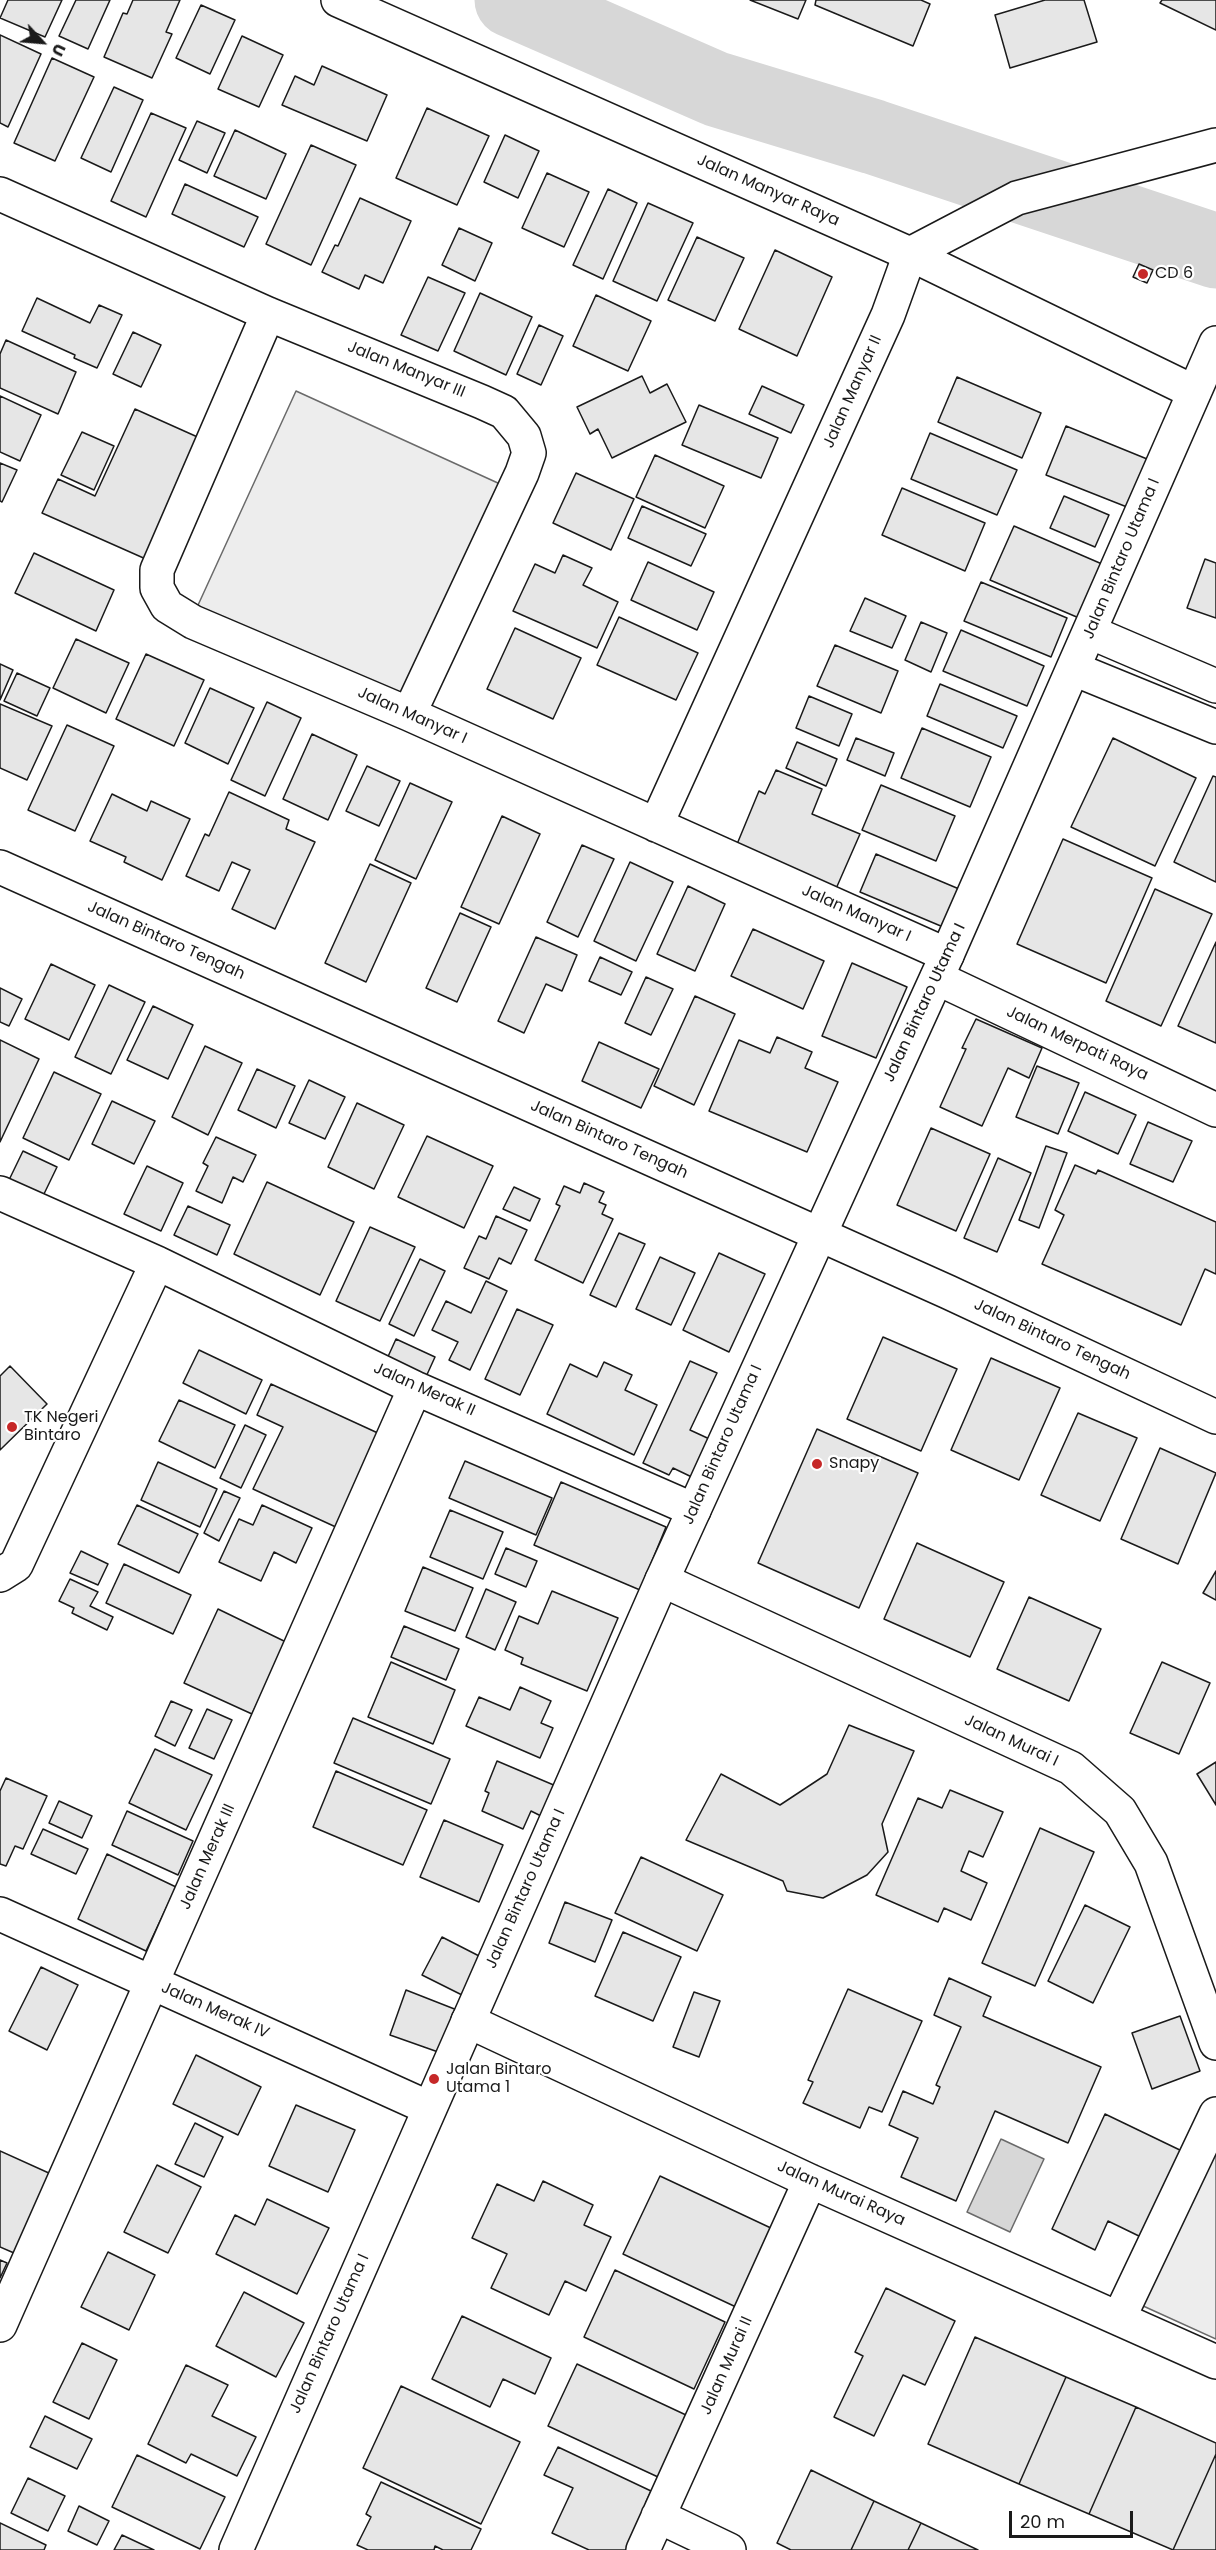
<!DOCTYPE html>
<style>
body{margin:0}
#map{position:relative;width:1216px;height:2550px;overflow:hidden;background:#fff;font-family:Poppins,sans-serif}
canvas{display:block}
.north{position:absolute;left:12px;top:12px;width:60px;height:60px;-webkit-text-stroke:4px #fff;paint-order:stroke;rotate:116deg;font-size:16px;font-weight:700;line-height:24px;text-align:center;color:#1a1a1a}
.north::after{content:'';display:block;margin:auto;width:21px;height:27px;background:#1a1a1a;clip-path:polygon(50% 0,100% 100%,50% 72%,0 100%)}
.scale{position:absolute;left:1009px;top:2511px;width:124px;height:27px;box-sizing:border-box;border:3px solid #1a1a1a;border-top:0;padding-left:8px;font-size:18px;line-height:21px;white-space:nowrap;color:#1a1a1a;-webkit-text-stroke:4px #fff;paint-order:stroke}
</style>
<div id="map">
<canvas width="1216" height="2550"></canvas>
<div class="north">U</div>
<div class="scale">20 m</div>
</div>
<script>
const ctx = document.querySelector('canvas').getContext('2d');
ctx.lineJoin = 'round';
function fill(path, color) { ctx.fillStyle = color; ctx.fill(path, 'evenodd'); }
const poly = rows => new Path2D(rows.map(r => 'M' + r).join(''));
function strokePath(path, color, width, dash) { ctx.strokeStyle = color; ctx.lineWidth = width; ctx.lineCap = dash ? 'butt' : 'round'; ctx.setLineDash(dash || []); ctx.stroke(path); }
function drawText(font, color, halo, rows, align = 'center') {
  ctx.font = font + ' Poppins,sans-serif'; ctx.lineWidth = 4.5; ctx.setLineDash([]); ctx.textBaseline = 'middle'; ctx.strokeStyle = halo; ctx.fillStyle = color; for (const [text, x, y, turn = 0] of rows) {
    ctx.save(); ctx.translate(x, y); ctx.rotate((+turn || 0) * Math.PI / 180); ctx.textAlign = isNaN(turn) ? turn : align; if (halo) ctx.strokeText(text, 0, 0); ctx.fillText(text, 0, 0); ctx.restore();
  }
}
const built = poly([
 [296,391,522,494,414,731,188,627,296,391],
 [1216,2147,1216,2339,1141,2305,1216,2147]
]);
fill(built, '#ededed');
strokePath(built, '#6a6a6a', 1.5);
const water = poly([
 [1001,2139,1044,2159,1010,2232,967,2212,1001,2139]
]);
fill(water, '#d7d7d7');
strokePath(water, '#6a6a6a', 1.5);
strokePath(poly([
 [512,0,716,89,874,137,1216,251]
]), '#d7d7d7', 75);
const building = poly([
 [8,0,62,0,45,37,0,18,8,0],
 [76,0,110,0,88,49,59,36,76,0],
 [133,0,180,0,166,32,172,34,152,78,104,57,123,13,127,14,133,0],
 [750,0,806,0,798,19,750,0],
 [816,0,921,0,930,4,913,46,815,5,816,0],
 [1045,0,1084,0,1097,42,1010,68,995,15,1045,0],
 [1162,0,1216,0,1216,30,1160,3,1162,0],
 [201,5,235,20,210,74,176,58,201,5],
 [0,35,41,54,8,127,0,123,0,35],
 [242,36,283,55,259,107,218,89,242,36],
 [52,58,94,77,55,161,14,143,52,58],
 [322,66,387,95,367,141,282,105,295,76,314,85,322,66],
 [114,87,143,100,111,172,81,158,114,87],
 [427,108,489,136,457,205,396,178,427,108],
 [151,113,186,128,146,217,111,201,151,113],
 [197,121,225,133,207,173,179,160,197,121],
 [235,130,286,154,266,199,214,176,235,130],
 [505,135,539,151,518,198,484,182,505,135],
 [311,145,356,165,311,265,266,244,311,145],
 [547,173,589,192,564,247,522,228,547,173],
 [185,184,258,217,244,247,172,214,185,184],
 [608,189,637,203,603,279,573,265,608,189],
 [360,198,411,221,383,283,365,275,359,289,322,272,335,245,338,246,360,198],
 [648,203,693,223,657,301,613,281,648,203],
 [459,228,492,243,475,281,442,265,459,228],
 [697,237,744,258,715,321,668,300,697,237],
 [775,250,832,277,797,356,739,329,775,250],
 [1139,264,1153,270,1147,283,1133,277,1139,264],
 [428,277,465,293,438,351,401,335,428,277],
 [480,293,532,317,506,375,454,351,480,293],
 [596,295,651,321,628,371,573,346,596,295],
 [37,298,90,323,99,305,122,315,97,368,74,358,75,355,22,331,37,298],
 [539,325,563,336,541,385,517,374,539,325],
 [133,332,161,345,141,387,113,374,133,332],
 [6,340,76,372,58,414,0,388,0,354,6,340],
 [642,376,650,393,667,384,686,422,612,458,598,429,590,434,577,407,642,376],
 [957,377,1041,413,1022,458,938,422,957,377],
 [762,386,804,405,791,433,749,414,762,386],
 [0,396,41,415,20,461,0,452,0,396],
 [699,405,778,438,761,478,682,445,699,405],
 [135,409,202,439,148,560,42,513,58,479,95,496,135,409],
 [1066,426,1152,461,1132,509,1046,475,1066,426],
 [82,432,114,446,94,490,61,475,82,432],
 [930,433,1017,470,997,515,911,479,930,433],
 [655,455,724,486,705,528,636,497,655,455],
 [0,463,17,470,2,502,0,501,0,463],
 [576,473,634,499,611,550,553,523,576,473],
 [902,488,985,523,965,571,882,535,902,488],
 [1064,496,1109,515,1095,547,1050,528,1064,496],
 [642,506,706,534,691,566,628,538,642,506],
 [1014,526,1102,564,1079,618,990,580,1014,526],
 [34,553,114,590,96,631,15,593,34,553],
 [563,555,592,568,583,585,618,602,597,648,513,611,535,564,555,573,563,555],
 [1205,559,1216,563,1216,618,1187,608,1205,559],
 [648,562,714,592,697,630,631,600,648,562],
 [981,582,1067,618,1051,657,964,621,981,582],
 [865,598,906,616,892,648,850,631,865,598],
 [619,617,698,653,676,700,597,665,619,617],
 [921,622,947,633,931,672,905,660,921,622],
 [515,628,581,658,553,719,487,689,515,628],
 [961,630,1044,666,1027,706,943,671,961,630],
 [76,639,129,663,106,713,53,688,76,639],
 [835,645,898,671,881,713,817,686,835,645],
 [146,654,204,680,174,746,116,719,146,654],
 [0,664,13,670,0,700,0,664],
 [17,673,50,688,37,716,4,701,17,673],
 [940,684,1017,716,1003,748,927,716,940,684],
 [210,688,254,708,228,764,185,743,210,688],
 [809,696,852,714,839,746,796,728,809,696],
 [267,702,301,718,265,796,231,780,267,702],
 [0,704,52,726,27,780,0,768,0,704],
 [67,725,114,746,75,831,28,810,67,725],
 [922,728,991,757,970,807,901,778,922,728],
 [312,734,357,755,328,820,283,799,312,734],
 [856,738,894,753,885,776,847,760,856,738],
 [1113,738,1196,778,1155,866,1071,827,1113,738],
 [797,742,837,759,826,786,786,768,797,742],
 [367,766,400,781,379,826,346,811,367,766],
 [776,770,822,789,812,814,860,834,835,891,735,849,759,791,765,794,776,770],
 [1213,776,1216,777,1216,882,1174,862,1213,776],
 [410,783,452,802,416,879,375,860,410,783],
 [881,785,955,816,936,861,862,830,881,785],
 [229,792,289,820,286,829,315,842,275,929,232,909,250,870,232,862,219,891,186,876,205,834,209,836,229,792],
 [112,794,147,811,151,801,190,819,162,880,124,862,126,857,90,841,112,794],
 [502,816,540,834,499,924,461,907,502,816],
 [1063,839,1152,878,1106,983,1017,944,1063,839],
 [582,845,614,859,578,937,547,922,582,845],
 [876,854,971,894,955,932,860,892,876,854],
 [630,862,673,882,636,961,594,941,630,862],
 [370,864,411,883,366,982,325,963,370,864],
 [688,886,725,904,695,971,657,954,688,886],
 [1155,889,1212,914,1161,1026,1106,1001,1155,889],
 [460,913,491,927,457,1002,426,988,460,913],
 [753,929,824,961,803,1009,731,976,753,929],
 [536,937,577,955,562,991,546,984,524,1033,498,1021,536,937],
 [1216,942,1216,1043,1178,1026,1216,942],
 [600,957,632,972,621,995,589,981,600,957],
 [852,963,907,987,876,1058,822,1036,852,963],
 [51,964,95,985,69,1040,25,1019,51,964],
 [646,977,673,989,651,1035,625,1023,646,977],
 [109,985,145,1002,111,1074,75,1057,109,985],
 [0,988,22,999,9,1026,0,1022,0,988],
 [695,996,735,1014,694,1105,654,1086,695,996],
 [153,1006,193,1025,168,1079,127,1060,153,1006],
 [976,1019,1042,1048,1029,1078,1008,1068,982,1126,940,1107,966,1049,962,1048,976,1019],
 [777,1037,812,1052,805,1068,838,1082,807,1152,709,1111,739,1040,770,1053,777,1037],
 [0,1040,39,1059,0,1142,0,1040],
 [599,1042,659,1069,641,1108,582,1081,599,1042],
 [205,1046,242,1063,208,1135,172,1117,205,1046],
 [1037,1066,1079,1083,1058,1134,1016,1117,1037,1066],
 [257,1069,295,1086,276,1128,238,1110,257,1069],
 [54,1072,101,1094,69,1160,23,1138,54,1072],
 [309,1080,345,1097,325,1139,289,1123,309,1080],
 [1085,1092,1136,1115,1118,1154,1068,1131,1085,1092],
 [112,1101,155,1121,134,1164,92,1144,112,1101],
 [357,1103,404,1125,374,1189,328,1167,357,1103],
 [1148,1122,1192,1141,1173,1182,1130,1164,1148,1122],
 [931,1128,990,1154,956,1231,897,1205,931,1128],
 [427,1136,493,1166,464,1228,398,1197,427,1136],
 [216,1137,256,1155,243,1182,233,1177,222,1203,196,1191,208,1166,203,1163,216,1137],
 [1046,1146,1067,1153,1039,1228,1019,1220,1046,1146],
 [23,1151,57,1167,43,1196,9,1180,23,1151],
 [998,1158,1031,1173,997,1252,964,1238,998,1158],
 [1075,1165,1096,1174,1098,1170,1216,1222,1216,1274,1205,1269,1181,1325,1042,1264,1064,1215,1055,1210,1075,1165],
 [147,1166,183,1183,161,1231,124,1214,147,1166],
 [267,1182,354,1222,320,1295,234,1254,267,1182],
 [584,1183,604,1192,599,1202,606,1205,602,1214,613,1219,583,1283,535,1260,560,1206,556,1204,564,1186,580,1193,584,1183],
 [514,1187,540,1199,530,1221,503,1209,514,1187],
 [188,1206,230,1225,217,1255,174,1235,188,1206],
 [496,1216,527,1230,511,1264,499,1258,489,1279,464,1268,479,1236,486,1239,496,1216],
 [370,1227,415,1247,380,1321,336,1301,370,1227],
 [619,1233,645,1244,616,1307,590,1295,619,1233],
 [719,1253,765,1274,729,1352,683,1330,719,1253],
 [660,1257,695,1273,671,1325,636,1309,660,1257],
 [420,1259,445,1271,414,1336,389,1324,420,1259],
 [486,1281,507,1291,470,1370,449,1360,458,1342,432,1330,446,1301,471,1313,486,1281],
 [517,1309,553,1325,520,1395,485,1379,517,1309],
 [883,1337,957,1369,921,1451,847,1419,883,1337],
 [396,1339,435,1357,425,1379,386,1361,396,1339],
 [199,1350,262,1380,246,1414,183,1383,199,1350],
 [991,1358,1060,1388,1019,1480,951,1450,991,1358],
 [690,1361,717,1373,690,1430,716,1442,698,1480,673,1468,669,1475,643,1463,690,1361],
 [604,1362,632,1375,625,1390,657,1405,634,1455,547,1414,570,1364,597,1377,604,1362],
 [10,1366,47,1404,0,1450,0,1376,10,1366],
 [271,1384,380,1434,338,1528,253,1489,283,1427,257,1415,271,1384],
 [179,1400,235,1425,215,1468,159,1441,179,1400],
 [1078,1413,1137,1438,1100,1521,1041,1495,1078,1413],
 [245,1425,266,1435,241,1488,220,1478,245,1425],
 [817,1429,918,1473,859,1608,758,1563,817,1429],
 [1160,1448,1216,1473,1178,1564,1121,1539,1160,1448],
 [465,1461,552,1498,536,1535,449,1498,465,1461],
 [158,1462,217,1489,200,1527,141,1500,158,1462],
 [561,1482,666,1527,640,1590,534,1545,561,1482],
 [224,1491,240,1498,219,1541,204,1533,224,1491],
 [137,1505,198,1534,179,1573,118,1544,137,1505],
 [262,1505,312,1528,296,1563,274,1552,261,1581,219,1562,239,1519,253,1525,262,1505],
 [450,1510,503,1532,483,1579,430,1557,450,1510],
 [917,1543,1004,1582,970,1657,884,1619,917,1543],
 [506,1548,537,1561,526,1587,495,1574,506,1548],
 [81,1551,108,1564,98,1585,70,1573,81,1551],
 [124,1564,191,1595,173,1634,106,1603,124,1564],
 [423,1567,473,1588,455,1631,405,1611,423,1567],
 [1216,1571,1216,1600,1203,1593,1216,1571],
 [70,1579,98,1592,90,1606,113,1617,107,1630,72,1613,74,1608,59,1601,70,1579],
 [486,1589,516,1602,495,1650,466,1637,486,1589],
 [552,1591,618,1618,587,1691,521,1664,523,1658,505,1650,519,1616,538,1624,552,1591],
 [1029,1597,1101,1629,1069,1701,997,1669,1029,1597],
 [218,1609,286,1642,252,1714,184,1683,218,1609],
 [404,1626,459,1649,446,1680,391,1657,404,1626],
 [391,1662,455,1690,433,1744,368,1717,391,1662],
 [1162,1662,1210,1683,1179,1754,1130,1733,1162,1662],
 [520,1687,551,1701,541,1723,553,1728,540,1758,466,1726,479,1697,510,1710,520,1687],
 [171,1701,192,1710,175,1746,155,1736,171,1701],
 [207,1709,232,1720,214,1759,189,1748,207,1709],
 [353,1718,450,1759,431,1804,334,1763,353,1718],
 [849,1725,914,1751,882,1824,888,1852,867,1875,823,1898,787,1891,783,1881,686,1840,721,1774,780,1805,827,1774,849,1725],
 [155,1749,212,1775,186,1830,129,1803,155,1749],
 [497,1761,556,1786,543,1817,531,1811,523,1829,482,1811,489,1793,485,1791,497,1761],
 [1216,1762,1216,1805,1197,1774,1216,1762],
 [336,1771,427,1810,403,1865,313,1827,336,1771],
 [6,1778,47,1796,23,1849,15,1846,6,1866,0,1864,0,1791,6,1778],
 [950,1790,1003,1812,983,1857,969,1851,961,1871,987,1883,971,1920,944,1908,938,1922,876,1895,918,1798,942,1808,950,1790],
 [59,1801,92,1816,82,1838,49,1823,59,1801],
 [127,1811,193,1841,178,1875,112,1845,127,1811],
 [444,1820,503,1845,479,1902,420,1877,444,1820],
 [1040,1828,1094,1852,1035,1986,982,1963,1040,1828],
 [43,1829,88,1849,76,1874,31,1854,43,1829],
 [107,1854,176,1887,146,1951,78,1919,107,1854],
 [641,1857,723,1895,697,1951,615,1913,641,1857],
 [565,1902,612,1920,595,1962,549,1943,565,1902],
 [1085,1905,1130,1927,1093,2003,1048,1981,1085,1905],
 [623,1932,681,1957,653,2021,595,1996,623,1932],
 [442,1937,483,1958,464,1996,422,1975,442,1937],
 [41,1967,78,1985,47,2050,9,2031,41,1967],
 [949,1978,991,1997,983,2016,1101,2067,1068,2143,995,2111,956,2201,901,2177,918,2138,889,2125,903,2091,933,2104,940,2087,936,2085,961,2027,934,2015,949,1978],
 [848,1989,922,2021,882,2112,869,2107,860,2128,803,2103,813,2082,808,2080,848,1989],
 [406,1990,457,2010,441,2053,390,2035,406,1990],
 [694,1992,720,2001,699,2057,673,2047,694,1992],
 [1180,2016,1200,2071,1152,2089,1132,2033,1180,2016],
 [196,2055,261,2087,238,2135,173,2104,196,2055],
 [296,2105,355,2130,328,2192,269,2166,296,2105],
 [1105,2114,1184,2152,1143,2238,1108,2221,1095,2250,1052,2229,1105,2114],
 [195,2123,223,2137,204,2177,175,2164,195,2123],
 [0,2151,51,2174,14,2253,0,2247,0,2151],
 [157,2165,201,2187,168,2253,124,2232,157,2165],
 [660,2176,773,2229,736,2307,623,2254,660,2176],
 [543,2181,593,2205,584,2225,611,2237,586,2291,565,2281,549,2315,491,2288,507,2254,472,2238,497,2184,534,2201,543,2181],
 [267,2199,329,2228,297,2294,216,2254,235,2215,255,2225,267,2199],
 [108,2252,155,2275,129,2330,81,2307,108,2252],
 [0,2260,7,2263,0,2278,0,2260],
 [615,2270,725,2322,694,2389,584,2337,615,2270],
 [886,2288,955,2321,925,2385,903,2375,874,2436,834,2417,863,2356,855,2352,886,2288],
 [244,2292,304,2323,276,2377,216,2346,244,2292],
 [462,2316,551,2358,535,2394,503,2379,490,2407,432,2379,462,2316],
 [975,2337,1066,2377,1019,2484,928,2444,975,2337],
 [82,2343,117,2360,89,2419,53,2402,82,2343],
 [577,2364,686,2415,658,2477,548,2426,577,2364],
 [186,2365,228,2385,212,2416,256,2437,237,2476,191,2454,186,2463,148,2444,186,2365],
 [1066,2377,1136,2407,1089,2514,1019,2484,1066,2377],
 [401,2386,520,2442,481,2524,363,2468,401,2386],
 [1136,2407,1216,2443,1216,2454,1173,2550,1089,2514,1136,2407],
 [45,2416,92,2439,77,2469,30,2447,45,2416],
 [558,2447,651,2491,646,2502,655,2506,635,2550,589,2550,552,2533,573,2488,544,2475,558,2447],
 [1216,2454,1216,2550,1173,2550,1216,2454],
 [137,2455,225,2497,200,2549,112,2507,137,2455],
 [811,2470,874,2501,851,2550,791,2550,777,2543,811,2470],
 [28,2478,65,2496,48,2531,11,2513,28,2478],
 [381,2482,481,2529,471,2550,443,2550,435,2546,434,2550,368,2550,357,2545,371,2517,366,2514,381,2482],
 [874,2501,921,2523,908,2550,851,2550,874,2501],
 [79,2506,109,2521,97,2545,68,2531,79,2506],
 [0,2523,46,2545,44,2550,0,2550,0,2523],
 [921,2523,978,2550,908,2550,921,2523],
 [122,2535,154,2550,114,2550,122,2535]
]);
fill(building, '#e6e6e6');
strokePath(building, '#1a1a1a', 1.5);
const minor = poly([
 [0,194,268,314,482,402,504,412,524,436,529,453,522,473,409,714],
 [268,314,157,570,157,588,167,606,193,622,409,714,947,955],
 [1090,632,1216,686],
 [1074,669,1216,727],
 [656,825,888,315,910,254],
 [0,867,948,1292,1216,1417],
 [937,978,1216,1110],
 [0,1193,157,1263,415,1388,694,1510],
 [0,1575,16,1565,157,1263],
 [662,1580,1071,1768,1120,1811,1151,1863,1216,2043],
 [0,1914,429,2108],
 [468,2021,810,2181,1216,2362],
 [1119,2318,1216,2114],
 [0,2325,415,1388],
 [658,2516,729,2550],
 [643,2550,810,2181]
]);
const tertiary = poly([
 [338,0,910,254,1194,392],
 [910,254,1017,198,1216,145]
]);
const secondary = poly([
 [236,2550,662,1580,947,955,1216,343]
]);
strokePath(minor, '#1a1a1a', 36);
strokePath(tertiary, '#1a1a1a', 36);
strokePath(secondary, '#1a1a1a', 36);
strokePath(minor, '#fff', 33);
strokePath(tertiary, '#fff', 33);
strokePath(secondary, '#fff', 33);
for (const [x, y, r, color] of [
 [1143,274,6,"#c62828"],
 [12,1427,6,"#c62828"],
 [817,1464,6,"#c62828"],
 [434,2079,6,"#c62828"]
]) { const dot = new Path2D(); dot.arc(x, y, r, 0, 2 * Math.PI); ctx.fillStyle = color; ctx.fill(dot); strokePath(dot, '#fff', 2); }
drawText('16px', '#1a1a1a', '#fff', [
 ["Jalan Manyar Raya",768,191,24],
 ["Jalan Manyar III",406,370,22],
 ["Jalan Manyar II",853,392,-66],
 ["Jalan Bintaro Utama I",1122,559,-67],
 ["Jalan Manyar I",412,716,24],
 ["Jalan Manyar I",856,914,24],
 ["Jalan Bintaro Tengah",166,941,24],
 ["Jalan Bintaro Utama I",925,1003,-65],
 ["Jalan Merpati Raya",1077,1044,25],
 ["Jalan Bintaro Tengah",609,1140,24],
 ["Jalan Bintaro Tengah",1052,1340,25],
 ["Jalan Merak II",424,1390,24],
 ["Jalan Bintaro Utama I",723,1445,-66],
 ["Jalan Murai I",1011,1741,25],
 ["Jalan Merak III",208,1857,-66],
 ["Jalan Bintaro Utama I",526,1889,-66],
 ["Jalan Merak IV",215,2011,24],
 ["Jalan Murai Raya",841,2194,24],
 ["Jalan Bintaro Utama I",330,2334,-66],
 ["Jalan Murai II",727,2366,-66]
]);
drawText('16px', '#1a1a1a', '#fff', [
 ["CD 6",1155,274],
 ["TK Negeri",24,1418],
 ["Bintaro",24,1436],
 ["Snapy",829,1464],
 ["Jalan Bintaro",446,2070],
 ["Utama 1",446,2088]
], 'left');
</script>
